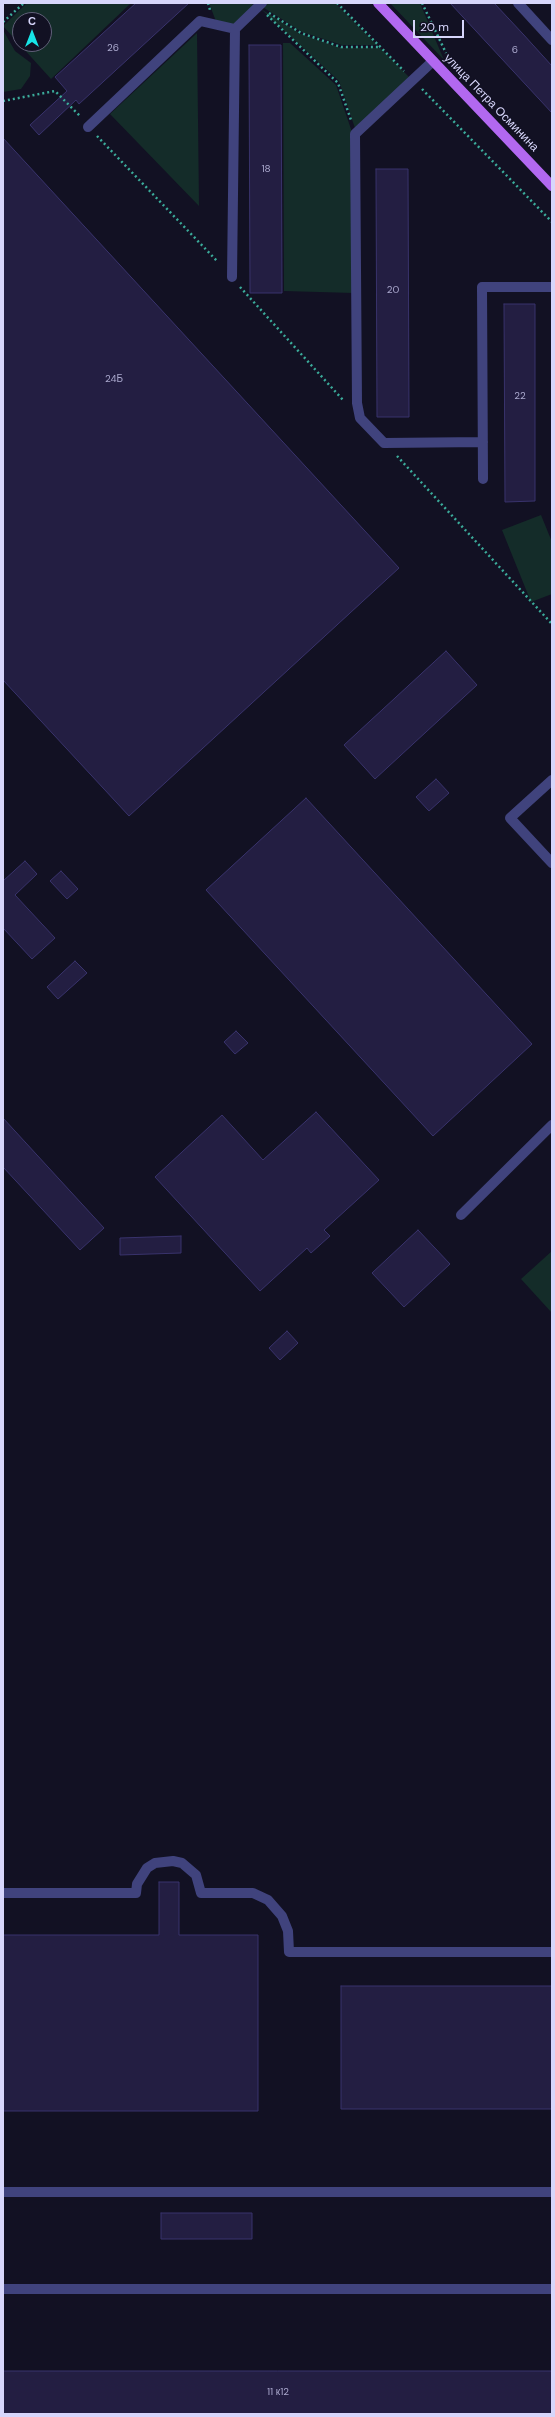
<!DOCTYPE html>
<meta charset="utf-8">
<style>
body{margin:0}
#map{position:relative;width:555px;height:2417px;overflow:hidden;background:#121123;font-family:"DM Sans",sans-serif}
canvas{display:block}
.frame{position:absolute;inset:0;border:4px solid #d7d6fb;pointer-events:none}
.north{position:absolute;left:12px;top:12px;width:40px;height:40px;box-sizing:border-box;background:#121123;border:1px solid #616079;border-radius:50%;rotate:0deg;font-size:11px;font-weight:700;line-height:16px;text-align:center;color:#d7d6fb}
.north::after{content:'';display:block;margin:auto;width:14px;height:18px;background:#17e4e7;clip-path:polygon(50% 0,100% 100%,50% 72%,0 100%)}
.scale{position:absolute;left:413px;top:20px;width:51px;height:18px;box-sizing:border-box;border:2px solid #d7d6fb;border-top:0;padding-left:5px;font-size:12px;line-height:14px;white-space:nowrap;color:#d7d6fb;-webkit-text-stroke:3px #121123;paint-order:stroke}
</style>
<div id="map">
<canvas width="555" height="2417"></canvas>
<div class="frame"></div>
<div class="north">С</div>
<div class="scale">20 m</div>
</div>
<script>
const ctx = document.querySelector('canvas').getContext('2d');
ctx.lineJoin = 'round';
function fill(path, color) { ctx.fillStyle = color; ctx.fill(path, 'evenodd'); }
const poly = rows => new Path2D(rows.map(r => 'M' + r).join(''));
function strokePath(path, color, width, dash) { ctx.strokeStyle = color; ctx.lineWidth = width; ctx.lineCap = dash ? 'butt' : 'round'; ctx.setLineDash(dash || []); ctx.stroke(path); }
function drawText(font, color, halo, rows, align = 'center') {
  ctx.font = font + ' "DM Sans",sans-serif'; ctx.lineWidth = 3; ctx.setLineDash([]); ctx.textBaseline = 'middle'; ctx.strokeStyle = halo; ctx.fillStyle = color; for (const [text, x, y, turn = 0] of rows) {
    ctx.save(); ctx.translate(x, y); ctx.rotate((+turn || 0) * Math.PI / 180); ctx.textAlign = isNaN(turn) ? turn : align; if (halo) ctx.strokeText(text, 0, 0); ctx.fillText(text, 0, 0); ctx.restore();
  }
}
fill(poly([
 [27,3,131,3,51,79,3,26],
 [20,20,44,20,44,44,20,44],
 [209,3,251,3,255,6,234,28,217,24],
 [264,3,335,3,377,45,342,45,302,32,261,6],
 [390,3,420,3,444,60],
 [261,9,301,34,341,48,380,48,412,80,356,131,339,81],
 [3,30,15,51,31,63,30,76,21,89,3,92],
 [197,33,199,206,110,114],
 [283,43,290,43,336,85,353,135,354,293,284,291],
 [541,515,552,542,552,594,531,602,502,530],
 [552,1251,552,1313,521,1279]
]), '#142c29');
const building = poly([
 [136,3,189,3,79,104,76,100,39,135,30,125,67,91,55,77,136,3],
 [450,3,494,3,523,34,552,66,552,113,450,3],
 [249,45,281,45,282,293,250,293,249,45],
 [3,138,399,568,129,816,3,680,3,138],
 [376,169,408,169,409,417,377,417,376,169],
 [504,304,535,304,535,501,505,502,504,304],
 [446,651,477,685,375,779,344,745,446,651],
 [436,779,449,793,429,811,416,797,436,779],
 [306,798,532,1044,433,1136,206,890,306,798],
 [25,861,37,874,15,895,55,938,32,959,3,928,3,881,25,861],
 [61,871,78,889,67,899,50,881,61,871],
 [75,961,87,973,58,999,47,987,75,961],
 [236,1031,248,1043,235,1054,224,1042,236,1031],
 [316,1112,379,1180,324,1230,330,1236,311,1253,307,1248,260,1291,155,1177,222,1115,263,1160,316,1112],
 [3,1118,104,1228,80,1250,3,1167,3,1118],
 [418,1230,450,1264,404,1307,372,1273,418,1230],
 [181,1236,181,1253,120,1255,120,1238,181,1236],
 [287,1331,298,1343,280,1360,269,1348,287,1331],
 [159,1882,179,1882,179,1935,258,1935,258,2111,3,2111,3,1935,159,1935,159,1882],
 [341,1986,552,1986,552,2109,341,2109,341,1986],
 [161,2213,252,2213,252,2239,161,2239,161,2213],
 [3,2371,552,2371,552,2414,3,2414,3,2371]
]);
fill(building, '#231e42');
strokePath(building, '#39336c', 1);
strokePath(poly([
 [208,3,210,10],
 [337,3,404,71],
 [422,3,446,53],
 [269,13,301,33,341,47,380,47],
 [267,15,338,83,351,120],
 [3,22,24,3],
 [422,89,552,222],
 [3,101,55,91,81,117],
 [97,136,218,262],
 [240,287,343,400],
 [397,456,552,624]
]), '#3bab9a', 2.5, [2, 3]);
strokePath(poly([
 [518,3,552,40],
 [433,61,355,134,357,403,360,418,384,443,483,442],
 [88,127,200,21,235,29],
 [232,277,235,29,262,3],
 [483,479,482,287,552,287],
 [552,780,510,818,552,863],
 [461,1215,552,1125],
 [3,1893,136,1893,137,1884,147,1868,155,1863,173,1861,182,1863,196,1875,201,1893,253,1893,268,1900,282,1916,288,1931,289,1952,552,1952],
 [3,2192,552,2192],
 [3,2289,552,2289]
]), '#40437d', 10);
strokePath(poly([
 [378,3,552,186]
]), '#b268f0', 10);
drawText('10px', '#aaa8cd', null, [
 ["26",113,48],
 ["6",515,50],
 ["18",266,169],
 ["20",393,290],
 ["24Б",114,379],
 ["22",520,396],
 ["11 к12",278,2392]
]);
drawText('12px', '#d7d6fb', '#121123', [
 ["улица Петра Осминина",491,103,46]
]);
</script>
